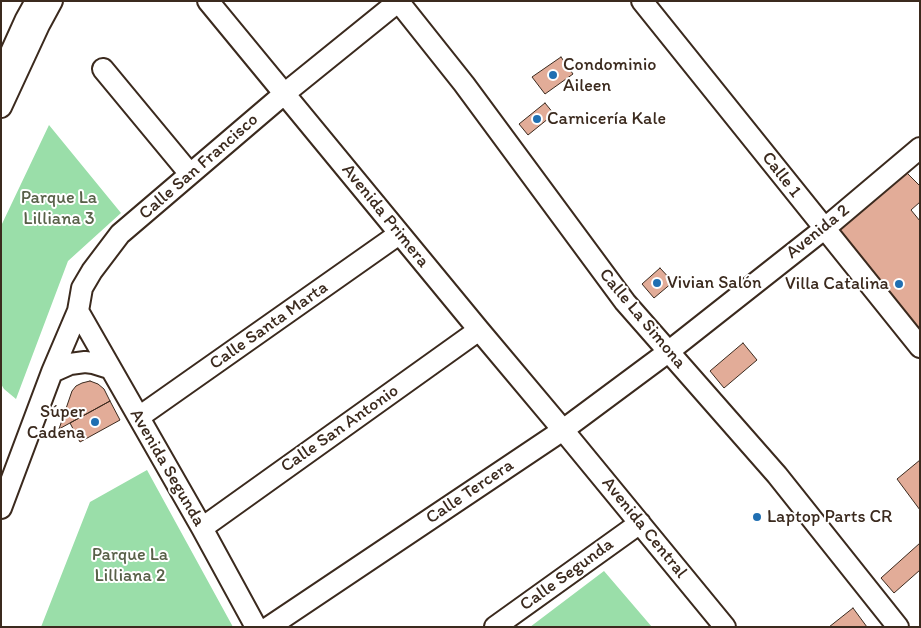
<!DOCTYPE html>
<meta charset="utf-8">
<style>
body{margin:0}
#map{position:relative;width:921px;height:628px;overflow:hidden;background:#fff;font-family:Itim,sans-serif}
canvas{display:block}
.frame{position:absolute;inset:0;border:2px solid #3b2a1e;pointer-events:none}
</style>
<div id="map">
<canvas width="921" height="628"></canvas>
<div class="frame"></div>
</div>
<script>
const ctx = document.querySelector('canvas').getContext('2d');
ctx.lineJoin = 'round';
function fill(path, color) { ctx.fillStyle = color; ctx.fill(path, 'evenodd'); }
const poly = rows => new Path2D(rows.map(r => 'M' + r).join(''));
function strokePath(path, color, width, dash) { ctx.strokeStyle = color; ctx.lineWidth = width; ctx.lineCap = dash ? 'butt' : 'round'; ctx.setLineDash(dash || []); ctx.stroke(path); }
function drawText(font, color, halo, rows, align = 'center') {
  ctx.font = font + ' Itim,sans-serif'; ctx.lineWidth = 4; ctx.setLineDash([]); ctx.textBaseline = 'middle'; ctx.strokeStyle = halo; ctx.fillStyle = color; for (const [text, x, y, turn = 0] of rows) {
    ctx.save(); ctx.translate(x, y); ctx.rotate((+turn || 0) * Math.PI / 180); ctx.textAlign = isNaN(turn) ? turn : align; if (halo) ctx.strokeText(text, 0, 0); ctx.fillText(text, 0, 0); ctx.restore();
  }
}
fill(poly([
 [49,125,121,213,68,261,16,399,4,389,1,384,1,226],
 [147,470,233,627,41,627,90,502],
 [604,571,652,627,530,627]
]), '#9adea9');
const building = poly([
 [561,57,573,74,545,94,532,77,561,57],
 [545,103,554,114,528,135,519,124,545,103],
 [903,169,920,186,920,202,911,210,920,221,920,337,836,231,903,169],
 [660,268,673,282,654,298,642,284,660,268],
 [743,343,757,360,724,388,710,371,743,343],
 [90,381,98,384,104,389,110,401,59,429,72,391,76,386,82,383,90,381],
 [110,401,120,420,80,442,70,423,110,401],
 [920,460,920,510,897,479,920,460],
 [920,543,920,570,894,593,881,578,920,543],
 [853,608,867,627,829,627,853,608]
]);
fill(building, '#e2ac98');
strokePath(building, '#3b2a1e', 1);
const minor = poly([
 [208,1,479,330,563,430,725,627],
 [398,1,464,84,625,302,777,475,898,627],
 [642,1,920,347],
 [103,69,190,174],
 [2,72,26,19,36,1],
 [1,107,39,25,52,1],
 [78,311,202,528,256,627],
 [52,372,70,364,85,362,93,363,109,368],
 [139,417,399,234],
 [1,508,52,372,78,311,82,288,92,271,120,234,284,94,399,1],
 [202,528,479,330],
 [269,627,563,430,668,352,824,229,920,148],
 [495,627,640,523]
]);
strokePath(minor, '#3b2a1e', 24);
strokePath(minor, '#fff', 20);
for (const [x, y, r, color] of [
 [553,75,5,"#1f6fb2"],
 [537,119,5,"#1f6fb2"],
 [657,283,5,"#1f6fb2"],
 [899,284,5,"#1f6fb2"],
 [95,422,5,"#1f6fb2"],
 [757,517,5,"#1f6fb2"]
]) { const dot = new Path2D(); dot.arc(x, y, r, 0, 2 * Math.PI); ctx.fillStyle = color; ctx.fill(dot); strokePath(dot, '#fff', 2); }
drawText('18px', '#3b2a1e', '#fff', [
 ["Condominio",563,65],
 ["Aileen",563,86],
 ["Carnicería Kale",547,119],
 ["Vivian Salón",667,283],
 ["Villa Catalina",889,284,"right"],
 ["Súper",85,412,"right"],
 ["Cadena",85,433,"right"],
 ["Laptop Parts CR",767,517]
], 'left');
drawText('18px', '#3b2a1e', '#fff', [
 ["Calle San Francisco",199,167,-41],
 ["Calle 1",781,175,52],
 ["Avenida Primera",385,216,51],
 ["Avenida 2",818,232,-39],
 ["Calle La Simona",642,319,50],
 ["Calle Santa Marta",269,326,-35],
 ["Calle San Antonio",340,429,-35],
 ["Avenida Segunda",167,468,60],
 ["Calle Tercera",470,492,-34],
 ["Avenida Central",644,528,51],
 ["Calle Segunda",567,575,-36]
]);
drawText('18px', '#586048', '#fff', [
 ["Parque La",59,198],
 ["Lilliana 3",59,219],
 ["Parque La",130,555],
 ["Lilliana 2",130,576]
]);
</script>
